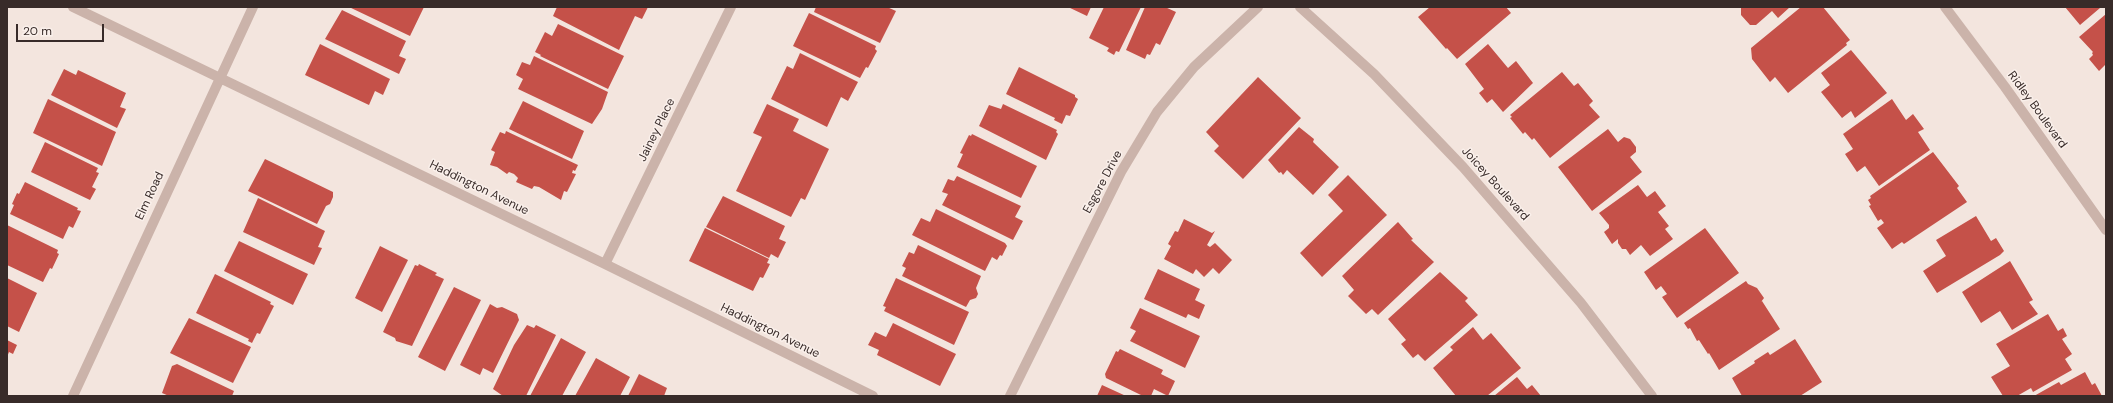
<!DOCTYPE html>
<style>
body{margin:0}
#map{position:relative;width:2113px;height:403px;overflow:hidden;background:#f3e5de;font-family:"DM Sans",sans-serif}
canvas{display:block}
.frame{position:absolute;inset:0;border:8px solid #382b29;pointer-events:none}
.scale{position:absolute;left:16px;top:24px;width:88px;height:18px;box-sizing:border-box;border:2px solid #382b29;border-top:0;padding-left:5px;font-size:12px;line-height:14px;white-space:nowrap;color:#382b29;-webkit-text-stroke:3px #faf0eb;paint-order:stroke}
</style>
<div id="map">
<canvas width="2113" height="403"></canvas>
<div class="frame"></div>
<div class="scale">20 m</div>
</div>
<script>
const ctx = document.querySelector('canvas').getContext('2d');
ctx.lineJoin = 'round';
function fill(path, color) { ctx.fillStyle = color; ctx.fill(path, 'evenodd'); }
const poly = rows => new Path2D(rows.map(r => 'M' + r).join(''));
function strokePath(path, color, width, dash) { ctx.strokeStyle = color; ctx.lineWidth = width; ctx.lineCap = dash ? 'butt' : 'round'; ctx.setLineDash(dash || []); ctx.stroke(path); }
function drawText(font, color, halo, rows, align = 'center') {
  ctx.font = font + ' "DM Sans",sans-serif'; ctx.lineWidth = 3; ctx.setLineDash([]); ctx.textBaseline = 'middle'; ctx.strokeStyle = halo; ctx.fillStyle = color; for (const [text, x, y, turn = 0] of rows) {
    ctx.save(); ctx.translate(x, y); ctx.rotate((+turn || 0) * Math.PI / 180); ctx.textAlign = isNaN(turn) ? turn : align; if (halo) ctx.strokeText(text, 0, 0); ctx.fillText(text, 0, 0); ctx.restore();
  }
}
fill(poly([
 [349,7,424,7,410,36],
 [557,7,648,7,642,19,635,16,619,50,553,16],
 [816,7,887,7,896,11,880,43,814,12],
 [1068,7,1091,7,1087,16],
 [1104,7,1141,7,1119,52,1116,51,1114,55,1107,51,1109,48,1089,38],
 [1145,7,1165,7,1176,12,1160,45,1156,43,1150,55,1147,54,1145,59,1126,50],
 [1430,7,1506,7,1511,13,1457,59,1447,48,1446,49,1418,17],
 [1741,7,1790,7,1778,18,1772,11,1756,25,1750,25,1741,15],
 [1801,7,1823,7,1850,40,1846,43,1847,45,1788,93,1775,77,1770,82,1752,59,1751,48],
 [2065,7,2099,7,2100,8,2080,25],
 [342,10,406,41,399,56,406,59,399,74,325,39],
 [809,13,876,46,875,49,877,51,868,68,866,67,860,78,793,46],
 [2106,14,2106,64,2099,71,2089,59,2093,55,2092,53,2093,52,2079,37],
 [558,24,624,56,608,89,540,56,541,55,535,52,545,32,552,36],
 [320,44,390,79,383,95,375,91,369,105,305,75],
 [1488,44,1508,68,1516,61,1533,83,1503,112,1492,99,1487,103,1479,93,1484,89,1465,64],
 [1851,50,1887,93,1855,118,1851,111,1842,118,1821,92,1830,85,1821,73],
 [800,53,858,82,848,101,841,97,827,127,771,99,787,66,793,69],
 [534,56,608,92,602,109,592,124,518,89,523,79,516,75,522,62,530,65],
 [1019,67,1075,95,1075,97,1078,99,1070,116,1066,115,1062,124,1054,120,1055,118,1006,94],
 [64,69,76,75,78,70,126,93,120,107,126,109,117,128,51,95],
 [1562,72,1574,86,1578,83,1593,101,1589,105,1600,117,1550,158,1534,138,1532,140,1525,132,1523,134,1510,118,1512,117,1510,115],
 [1258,77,1301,118,1243,179,1214,151,1219,146,1206,132],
 [48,99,116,132,102,166,33,133],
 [1892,99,1906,120,1913,114,1924,129,1918,132,1930,150,1879,186,1865,166,1857,172,1845,154,1853,149,1843,134],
 [523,101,584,131,572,159,509,129],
 [767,104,799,119,793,131,829,149,805,200,801,198,791,217,736,191,762,137,753,133],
 [1003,104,1057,130,1056,132,1058,134,1046,160,979,126,989,105,1001,109],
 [1299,127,1314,139,1313,142,1339,167,1313,195,1287,170,1283,175,1281,172,1279,173,1268,160],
 [1608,129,1618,142,1624,137,1630,139,1636,147,1636,152,1630,157,1642,172,1592,211,1558,167],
 [506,131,578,165,575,171,573,170,572,173,576,174,567,192,564,191,561,200,539,187,534,186,532,189,516,182,518,178,514,174,509,172,507,174,497,167,490,165,495,152,491,150,500,132,505,134],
 [972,134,1037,166,1021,198,957,167,963,154,960,153,969,135,971,136],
 [45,142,98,168,96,172,99,173,92,187,96,189,90,200,31,172],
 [1933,152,1959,186,1957,188,1967,202,1904,244,1902,242,1892,249,1877,228,1884,223,1881,219,1878,221,1869,206,1871,205,1868,200,1871,198,1870,196],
 [265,159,333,192,333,197,330,204,326,206,317,224,248,191],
 [1348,175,1387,215,1322,277,1300,253,1343,211,1328,195],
 [957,176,1021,206,1015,217,1023,221,1013,240,942,205,948,194,942,192,948,179,954,181],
 [25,182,78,208,77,210,81,211,73,228,69,226,63,239,10,214,14,205,12,204,17,193,19,194],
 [1638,185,1647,197,1655,191,1666,206,1658,212,1669,226,1665,229,1673,239,1650,256,1641,245,1630,255,1626,249,1622,249,1618,243,1618,239,1612,244,1604,232,1609,228,1609,225,1599,213],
 [723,196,785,226,779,239,786,242,778,258,771,254,769,258,706,227],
 [258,198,325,231,318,247,322,248,314,265,243,232],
 [936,209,1005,243,1007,246,1002,256,1000,255,997,260,992,257,985,271,912,235,921,218,930,222],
 [1976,216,1991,241,1996,238,2004,251,2000,255,1937,293,1923,271,1946,256,1936,240],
 [1184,219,1212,233,1215,231,1207,245,1210,247,1215,243,1232,260,1219,274,1213,268,1204,277,1196,269,1193,274,1164,259,1171,246,1168,244,1169,242,1175,231,1178,232],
 [1398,222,1413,239,1411,240,1434,262,1378,315,1372,309,1366,314,1348,296,1354,290,1342,276],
 [7,225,58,250,57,253,59,254,52,269,50,268,43,282,7,265],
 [705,228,769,259,767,263,770,264,763,278,760,277,753,291,689,261],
 [1705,228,1739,273,1677,318,1662,297,1667,294,1661,286,1656,290,1644,272],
 [239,241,308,274,293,305,224,271],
 [918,245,981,276,976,288,978,294,976,298,970,300,966,307,902,276,906,268,902,266,909,252,914,254],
 [380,246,408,260,382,312,355,298],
 [2010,261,2033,300,2029,302,2038,314,2012,330,2000,311,1981,323,1962,292],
 [419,264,437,273,435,275,444,279,412,346,396,341,395,338,383,332,415,265,418,266],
 [1158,269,1200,289,1195,300,1205,305,1199,319,1188,314,1186,318,1144,299],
 [1440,272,1468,298,1465,301,1478,315,1425,361,1418,354,1413,358,1401,344,1406,340,1388,319],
 [215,274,271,302,270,304,274,306,260,334,257,333,252,343,248,341,249,339,196,313],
 [7,278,37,293,19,332,7,326],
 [896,278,969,312,954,345,884,311,886,307,883,306],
 [1746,281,1748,284,1757,288,1764,298,1761,302,1762,301,1780,329,1719,370,1709,353,1708,354,1699,340,1697,341,1690,328,1688,329,1684,323],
 [454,287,481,300,445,371,418,357],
 [490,304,497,308,502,307,517,314,519,320,493,373,483,368,480,375,460,365],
 [1140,308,1200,336,1185,368,1130,341,1136,331,1130,328],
 [2048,314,2058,331,2063,328,2067,336,2062,339,2072,354,2065,359,2072,370,2033,392,2031,388,2017,396,2003,396,1991,377,2010,366,1996,344],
 [189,318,251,347,233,383,170,353],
 [893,323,956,354,940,386,877,355,879,350,868,345,875,332,886,337],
 [527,325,534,328,536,325,556,335,526,396,503,396,493,389,514,345],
 [1473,327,1483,340,1491,333,1521,368,1487,396,1456,396,1433,368,1453,350,1450,347],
 [561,338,586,352,562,396,530,396],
 [1795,339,1822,382,1800,396,1742,396,1732,378,1755,363,1754,361,1768,352,1770,355],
 [7,340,17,345,13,354,9,352,7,357],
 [1120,349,1163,370,1161,374,1175,381,1168,396,1154,389,1151,396,1143,396,1106,378,1105,374,1116,351,1118,352],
 [596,358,630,377,620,396,575,396],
 [177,364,234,391,232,396,169,396,162,393,172,366],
 [2085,372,2092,385,2095,383,2102,396,2034,396,2059,382,2061,385],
 [639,374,667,388,664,396,628,396],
 [1517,377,1527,389,1532,385,1541,396,1494,396],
 [1102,385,1126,396,1097,396]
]), '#c55149');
strokePath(poly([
 [73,7,605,264,873,396],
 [1300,7,1374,74,1463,167,1581,303,1652,396],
 [1945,7,2005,87,2106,230],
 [605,264,731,7],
 [73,396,253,7],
 [1010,396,1121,172,1157,112,1194,67,1258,7]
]), '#cbb3aa', 10);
drawText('12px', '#382b29', '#faf0eb', [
 ["Ridley Boulevard",2037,110,54],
 ["Jainey Place",657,130,-64],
 ["Esgore Drive",1103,182,-62],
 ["Joicey Boulevard",1495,184,48],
 ["Haddington Avenue",479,188,26],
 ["Elm Road",150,196,-65],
 ["Haddington Avenue",770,331,26]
]);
</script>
